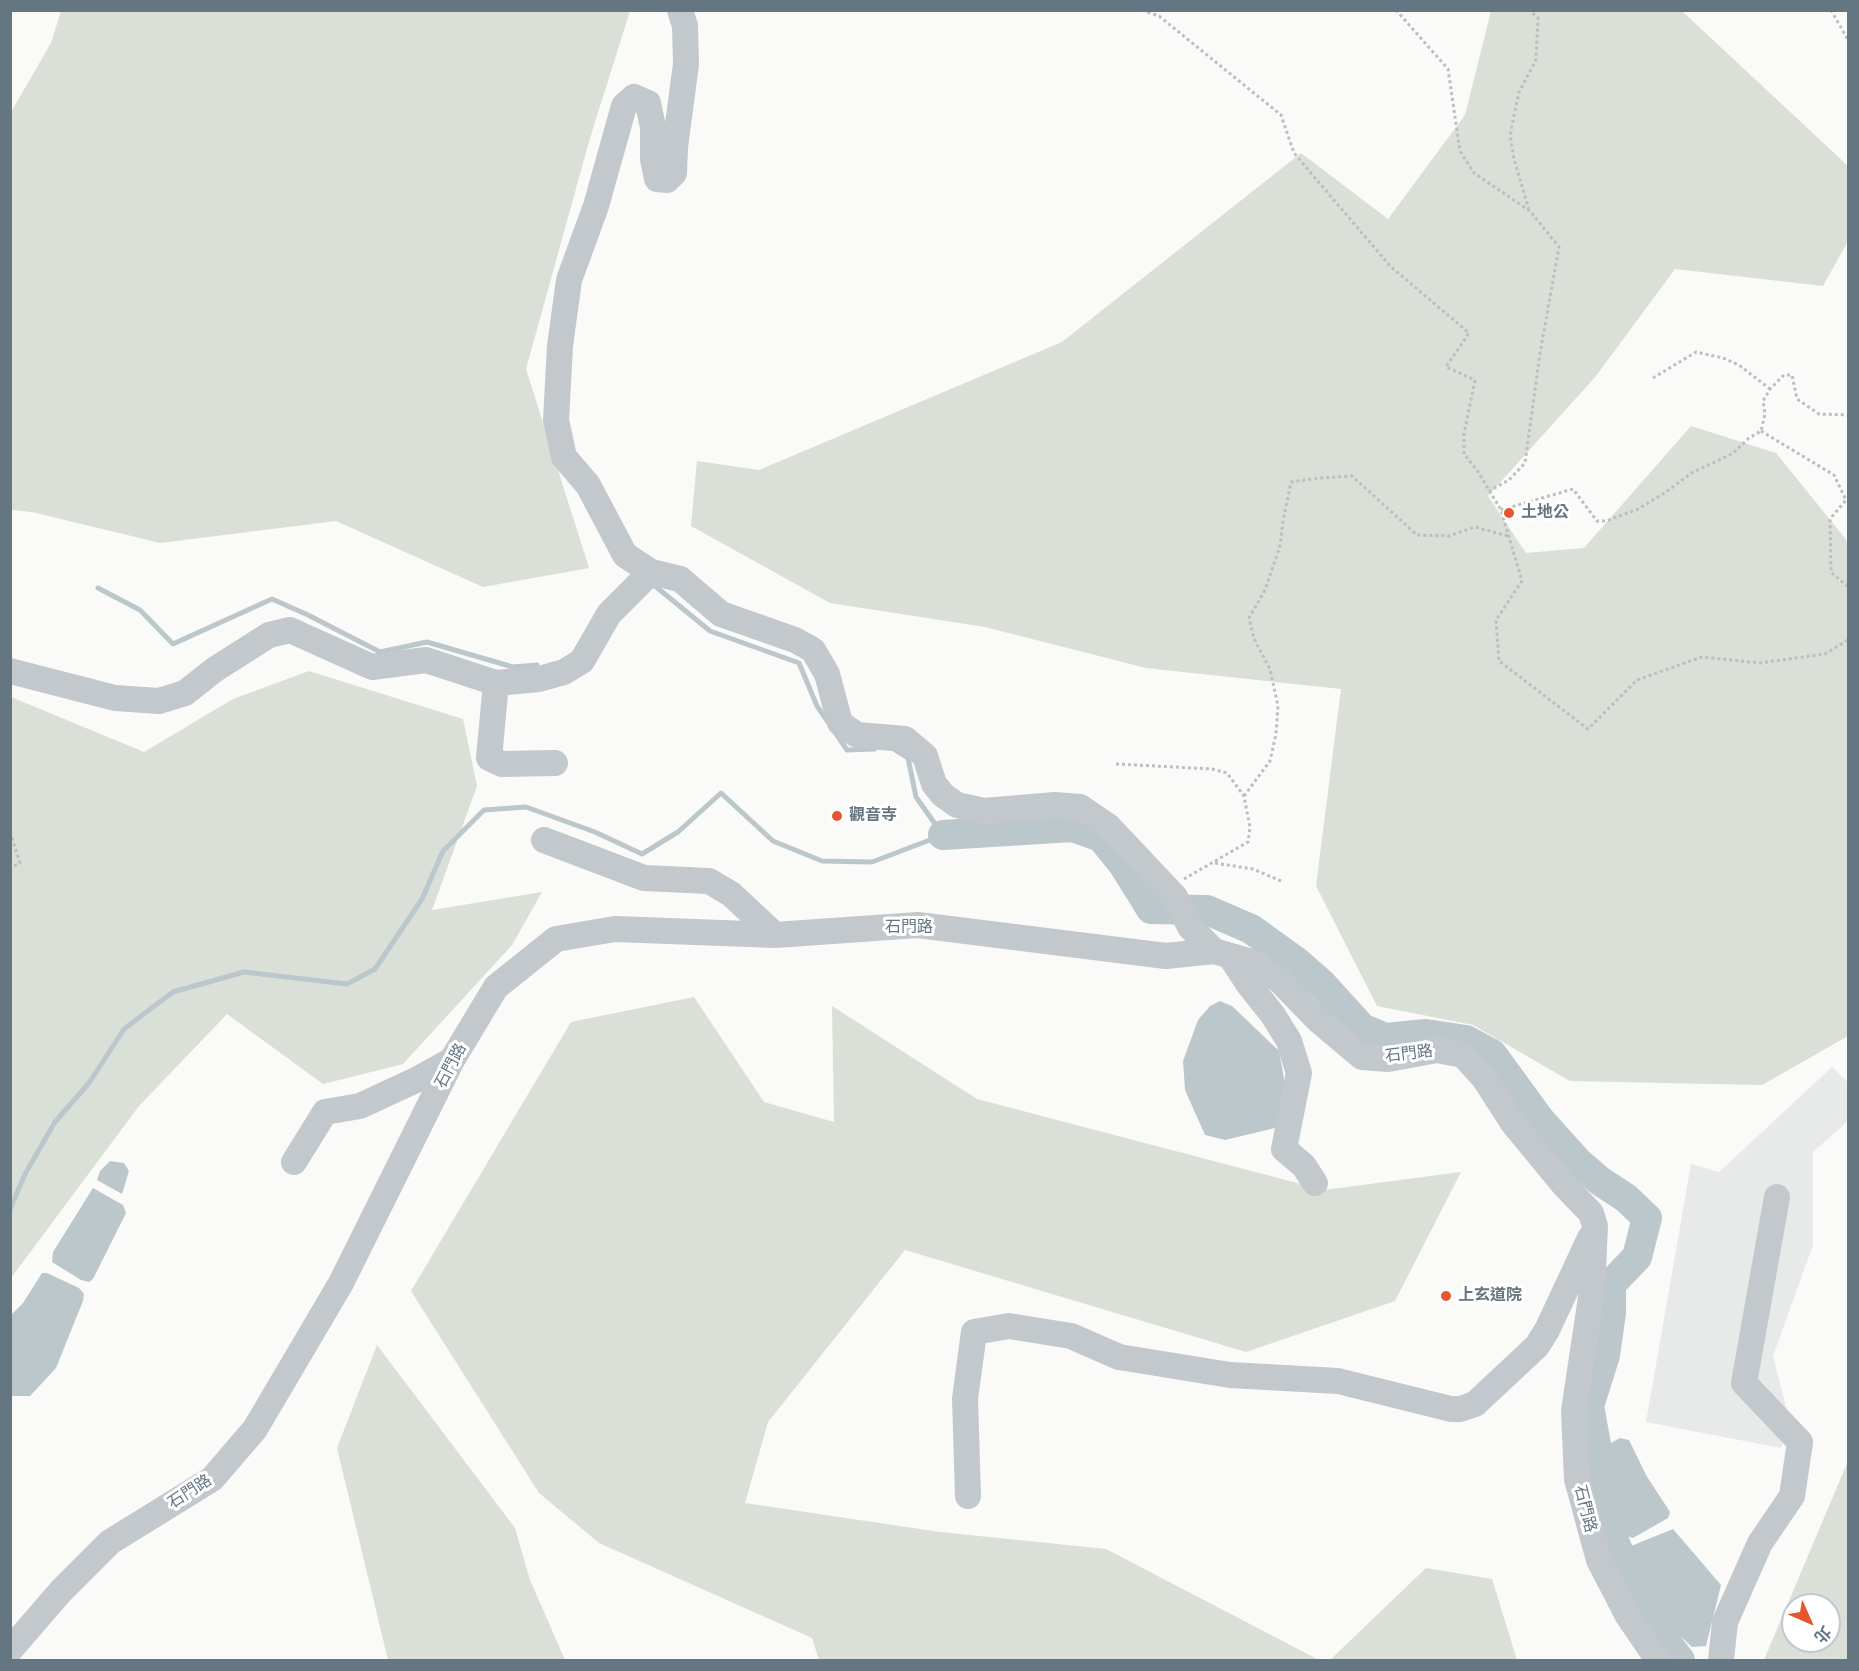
<!DOCTYPE html>
<meta charset="utf-8">
<style>
body{margin:0}
#map{position:relative;width:1859px;height:1671px;overflow:hidden;background:#fafaf8;font-family:"Fira Sans Condensed","Noto Sans TC",sans-serif}
canvas{display:block}
.frame{position:absolute;inset:0;border:12px solid #657683;pointer-events:none}
.north{position:absolute;left:1781px;top:1593px;width:60px;height:60px;box-sizing:border-box;background:#fff;border:2px solid #c1c8cd;border-radius:50%;rotate:135deg;font-size:16px;font-weight:700;line-height:24px;text-align:center;color:#657683}
.north::after{content:'';display:block;margin:auto;width:21px;height:27px;background:#e4572e;clip-path:polygon(50% 0,100% 100%,50% 72%,0 100%)}
</style>
<div id="map">
<canvas width="1859" height="1671"></canvas>
<div class="frame"></div>
<div class="north">北</div>
</div>
<script>
const ctx = document.querySelector('canvas').getContext('2d');
ctx.lineJoin = 'round';
function fill(path, color) { ctx.fillStyle = color; ctx.fill(path, 'evenodd'); }
const poly = rows => new Path2D(rows.map(r => 'M' + r).join(''));
function strokePath(path, color, width, dash) { ctx.strokeStyle = color; ctx.lineWidth = width; ctx.lineCap = dash ? 'butt' : 'round'; ctx.setLineDash(dash || []); ctx.stroke(path); }
function drawText(font, color, halo, rows, align = 'center') {
  ctx.font = font + ' "Fira Sans Condensed","Noto Sans TC",sans-serif'; ctx.lineWidth = 6; ctx.setLineDash([]); ctx.textBaseline = 'middle'; ctx.strokeStyle = halo; ctx.fillStyle = color; for (const [text, x, y, turn = 0] of rows) {
    ctx.save(); ctx.translate(x, y); ctx.rotate((+turn || 0) * Math.PI / 180); ctx.textAlign = isNaN(turn) ? turn : align; if (halo) ctx.strokeText(text, 0, 0); ctx.fillText(text, 0, 0); ctx.restore();
  }
}
fill(poly([
 [1832,1067,1848,1082,1848,1121,1813,1152,1813,1245,1773,1356,1789,1419,1781,1448,1646,1422,1691,1164,1719,1172]
]), '#e8e9e9');
fill(poly([
 [61,11,630,11,590,138,526,369,589,568,483,587,336,521,160,543,32,512,11,510,11,112,51,43],
 [1491,11,1682,11,1848,166,1848,241,1823,286,1675,269,1596,376,1488,496,1526,553,1584,548,1691,426,1776,453,1848,542,1848,1036,1762,1085,1570,1081,1473,1025,1377,1006,1316,886,1341,689,1146,668,985,627,830,603,691,526,697,461,759,470,1062,342,1301,153,1388,219,1465,115],
 [309,671,463,719,477,786,432,910,542,892,512,945,403,1064,323,1084,227,1014,139,1106,11,1278,11,697,144,752,233,699],
 [694,997,764,1102,834,1122,832,1006,977,1099,1324,1190,1461,1172,1395,1301,1246,1352,905,1250,768,1422,745,1503,940,1532,1106,1549,1319,1660,819,1660,812,1638,599,1543,539,1493,411,1291,571,1022],
 [377,1345,515,1528,530,1580,565,1660,388,1660,337,1448],
 [1848,1461,1848,1660,1764,1660],
 [1793,1605,1829,1605,1829,1641,1793,1641],
 [1426,1568,1492,1579,1517,1660,1330,1660]
]), '#dadfd7');
fill(poly([
 [1220,1001,1232,1006,1279,1051,1285,1084,1279,1120,1275,1128,1225,1140,1205,1135,1185,1090,1183,1061,1198,1020,1210,1006],
 [110,1161,124,1163,129,1171,122,1194,97,1180,100,1171],
 [93,1188,123,1205,126,1213,93,1279,89,1282,81,1280,52,1262,53,1252],
 [42,1273,47,1273,79,1288,84,1294,83,1301,56,1368,30,1396,10,1396,11,1315,23,1303],
 [1620,1438,1629,1440,1646,1475,1670,1512,1668,1518,1633,1538,1624,1535,1615,1514,1610,1466,1611,1443],
 [1673,1529,1721,1585,1706,1646,1692,1647,1664,1620,1636,1575,1628,1549,1631,1546]
]), '#bbc7cb');
strokePath(poly([
 [655,586,710,631,799,663,817,706,828,722],
 [98,588,140,610,173,644,272,599,308,615,380,652,427,642,513,667,537,665],
 [835,732,847,750,874,749],
 [10,1209,25,1174,55,1122,89,1083,124,1029,173,992,244,972,347,984,375,969,422,899,443,851,484,810,526,807,595,832,642,854,678,832,721,793,773,841,822,861,872,862,943,835,916,797,908,758,892,748]
]), '#bbc7cb', 5);
strokePath(poly([
 [943,835,1073,827,1101,837,1123,864,1151,909,1207,910,1251,929,1298,963,1322,984,1362,1028,1385,1038,1426,1034,1466,1040,1492,1054,1541,1121,1578,1162,1600,1181,1626,1198,1647,1218,1637,1257,1611,1284,1611,1313,1605,1355,1589,1406,1613,1538,1641,1609,1680,1660]
]), '#bbc7cb', 30);
strokePath(poly([
 [1142,10,1159,16,1281,115,1294,153,1390,266,1469,333,1446,367,1475,380,1464,434,1464,454,1477,470,1501,510,1522,581,1496,620,1499,661,1588,729,1637,680,1702,657,1760,663,1825,654,1848,640],
 [1396,10,1448,69,1460,151,1474,173,1530,211,1559,247,1540,353,1525,463,1509,480,1489,491],
 [1831,10,1848,40],
 [1529,210,1514,159,1510,135,1519,92,1536,60,1538,18,1529,10],
 [1653,378,1696,352,1723,358,1739,365,1770,389],
 [1761,431,1834,475,1846,500,1830,519,1831,572,1848,587],
 [1501,510,1573,489,1597,521,1606,521,1638,509,1663,494,1693,472,1732,454,1749,438,1761,431,1765,414,1763,401,1770,389,1784,375,1792,375,1797,399,1819,414,1848,415],
 [1116,764,1212,769,1227,773,1244,796,1250,827,1248,842,1184,879],
 [1244,796,1270,761,1276,734,1278,706,1270,669,1254,639,1249,618,1265,590,1280,546,1283,521,1291,482,1320,478,1352,476,1417,535,1449,536,1475,527,1508,536],
 [10,832,20,863,10,868],
 [1215,863,1253,869,1281,881]
]), '#bbbfc2', 3, [3, 3]);
strokePath(poly([
 [651,572,625,555,588,485,564,457,556,420,560,346,569,280,596,206,624,106,634,97,648,103,653,127,653,159,657,179,667,180,674,173,675,147,686,64,685,26,680,10],
 [10,671,115,698,159,701,185,693,214,670,269,635,290,630,372,667,426,660,496,683,539,679,564,672,582,661,609,614,651,572,680,579,721,614,795,640,813,650,827,674,840,723,857,735,905,739,925,756,934,784,943,795,957,805,984,811,1055,805,1080,807,1108,826,1175,897,1190,927,1214,951],
 [496,683,489,758,502,764,555,763],
 [544,840,644,878,709,881,731,894,775,935],
 [1230,956,1249,985,1273,1015,1289,1041,1299,1073,1284,1149,1304,1166,1315,1183],
 [294,1162,325,1112,360,1106,416,1080,452,1060],
 [968,1496,965,1399,974,1332,1009,1326,1071,1336,1119,1357,1230,1375,1338,1381,1451,1409,1460,1409,1475,1404,1537,1346,1547,1330,1590,1238],
 [10,1650,61,1591,110,1542,212,1479,255,1429,341,1283,452,1060,496,987,556,939,615,929,775,935,918,925,1166,956,1214,951,1255,963,1280,981,1318,1020,1362,1057,1388,1059,1437,1050,1463,1055,1484,1078,1513,1123,1564,1185,1591,1213,1595,1226,1592,1291,1574,1411,1577,1479,1599,1560,1628,1616,1658,1660],
 [1721,1660,1725,1622,1760,1543,1792,1496,1800,1442,1744,1383,1777,1197]
]), '#c3c8cc', 26);
for (const [x, y, r, color] of [
 [1509,513,6,"#e4572e"],
 [837,816,6,"#e4572e"],
 [1446,1296,6,"#e4572e"]
]) { const dot = new Path2D(); dot.arc(x, y, r, 0, 2 * Math.PI); ctx.fillStyle = color; ctx.fill(dot); strokePath(dot, '#fff', 2); }
drawText('bold 16px', '#657683', '#fff', [
 ["土地公",1521,513],
 ["觀音寺",849,816],
 ["上玄道院",1458,1296]
], 'left');
drawText('16px', '#657683', '#fff', [
 ["石門路",909,928],
 ["石門路",1409,1054,-7],
 ["石門路",451,1066,-62],
 ["石門路",190,1492,-33],
 ["石門路",1585,1509,76]
]);
</script>
